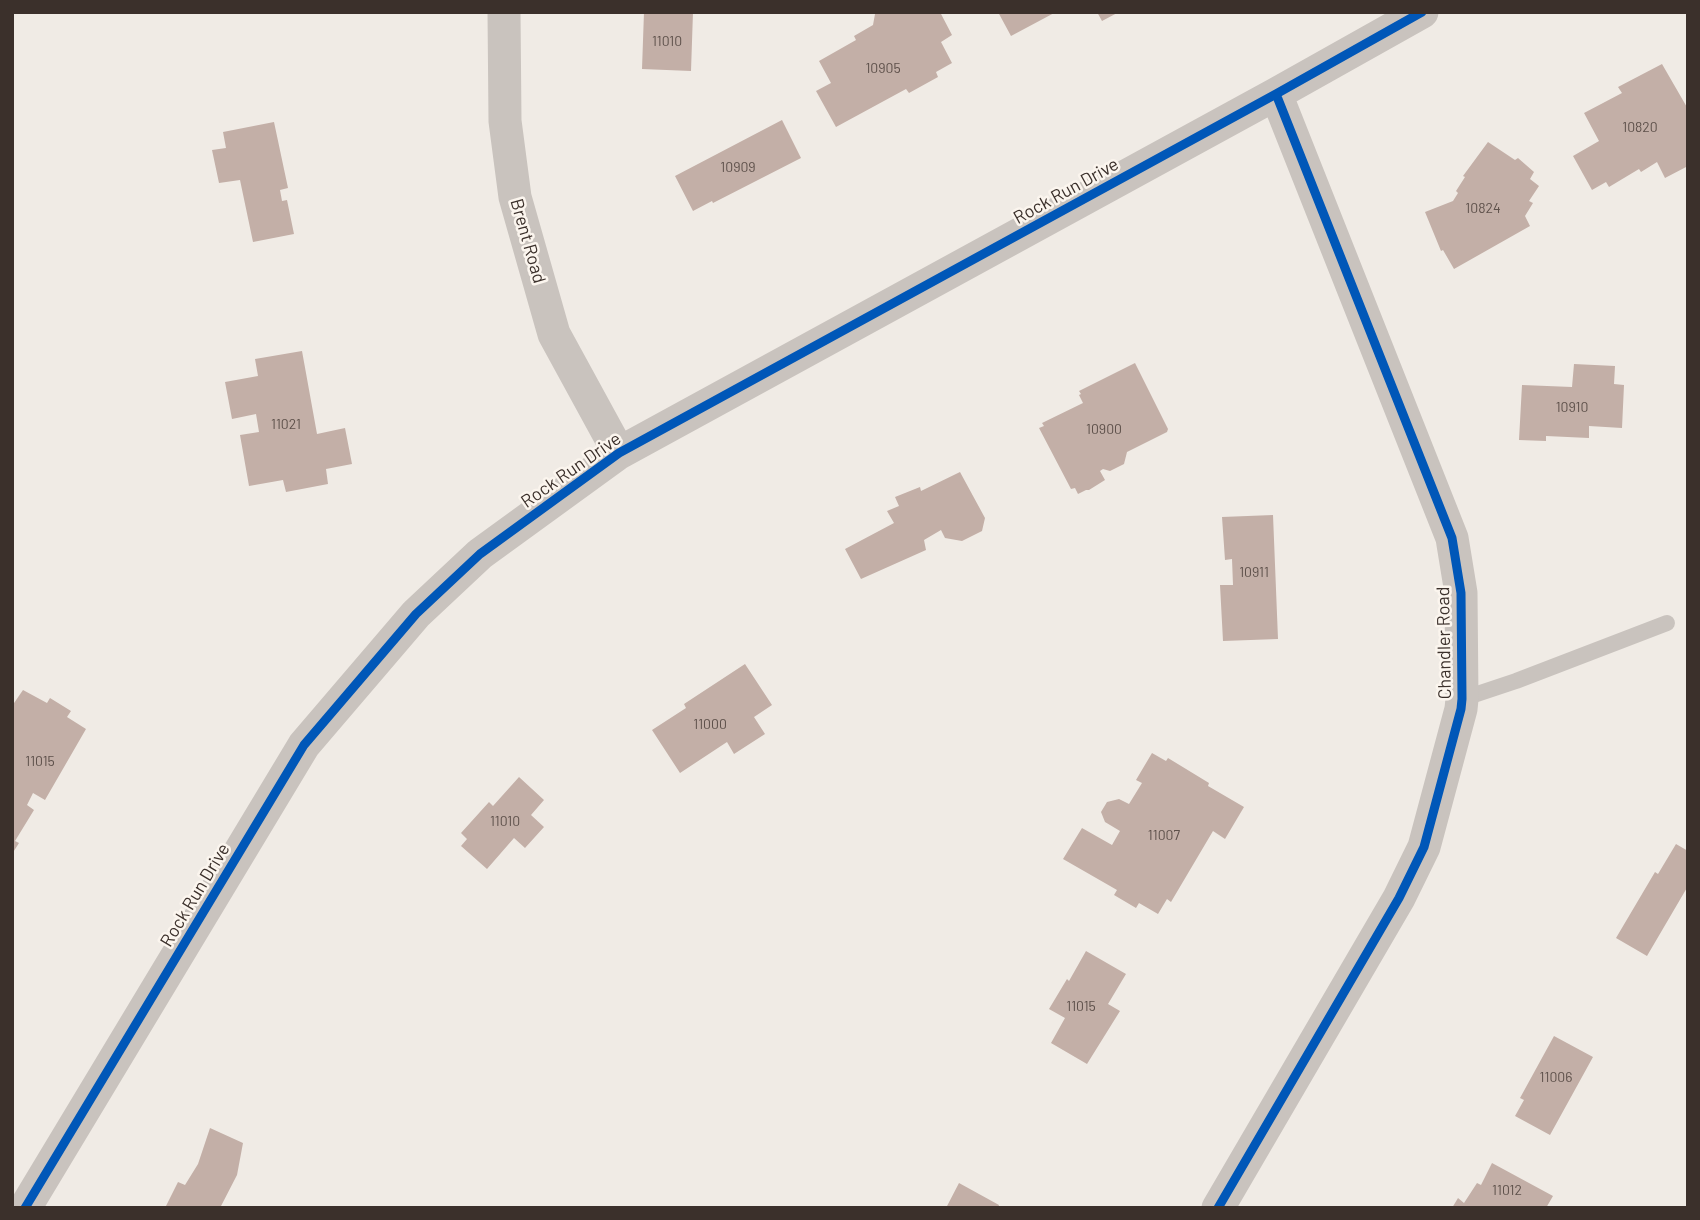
<!DOCTYPE html>
<style>
body{margin:0}
#map{position:relative;width:1700px;height:1220px;overflow:hidden;background:#f0ebe5;font-family:Barlow,sans-serif}
canvas{display:block}
.frame{position:absolute;inset:0;border:14px solid #3b302b;pointer-events:none}
</style>
<div id="map">
<canvas width="1700" height="1220"></canvas>
<div class="frame"></div>
</div>
<script>
const ctx = document.querySelector('canvas').getContext('2d');
ctx.lineJoin = 'round';
function fill(path, color) { ctx.fillStyle = color; ctx.fill(path, 'evenodd'); }
const poly = rows => new Path2D(rows.map(r => 'M' + r).join(''));
function strokePath(path, color, width, dash) { ctx.strokeStyle = color; ctx.lineWidth = width; ctx.lineCap = dash ? 'butt' : 'round'; ctx.setLineDash(dash || []); ctx.stroke(path); }
function drawText(font, color, halo, rows, align = 'center') {
  ctx.font = font + ' Barlow,sans-serif'; ctx.lineWidth = 5; ctx.setLineDash([]); ctx.textBaseline = 'middle'; ctx.strokeStyle = halo; ctx.fillStyle = color; for (const [text, x, y, turn = 0] of rows) {
    ctx.save(); ctx.translate(x, y); ctx.rotate((+turn || 0) * Math.PI / 180); ctx.textAlign = isNaN(turn) ? turn : align; if (halo) ctx.strokeText(text, 0, 0); ctx.fillText(text, 0, 0); ctx.restore();
  }
}
fill(poly([
 [644,12,693,12,691,71,642,69],
 [878,12,940,12,952,35,941,42,952,63,936,72,938,77,909,93,906,89,836,127,816,91,831,83,819,61,856,40,854,36,873,25,875,14],
 [998,12,1056,12,1011,36],
 [1097,12,1119,12,1102,21],
 [1662,64,1688,109,1688,166,1665,178,1657,162,1641,172,1639,169,1609,187,1606,182,1592,190,1573,156,1599,141,1584,113,1622,93,1618,87],
 [782,120,801,158,713,203,712,201,693,211,675,176],
 [274,122,288,188,280,190,282,201,287,200,294,234,253,242,240,180,219,183,212,150,226,148,223,132],
 [1488,142,1515,160,1518,158,1534,172,1530,179,1539,186,1529,201,1533,203,1525,216,1530,226,1454,269,1443,250,1441,251,1425,212,1453,201,1458,193,1456,191,1465,177,1463,176],
 [302,351,317,434,345,428,352,464,326,469,328,484,286,492,283,480,249,486,240,435,259,432,256,414,232,419,225,382,258,376,255,359],
 [1135,363,1168,429,1167,432,1127,452,1124,464,1110,471,1103,469,1100,471,1105,480,1089,490,1086,490,1078,494,1075,488,1071,489,1039,428,1044,426,1042,423,1083,403,1079,395,1081,394,1079,391],
 [1574,364,1615,366,1614,384,1624,385,1622,428,1589,426,1589,438,1546,436,1546,441,1519,440,1522,385,1572,387],
 [960,472,985,518,982,531,962,541,945,538,941,530,924,540,926,550,861,579,845,549,894,523,887,511,899,506,895,497,920,487,921,491],
 [1273,515,1278,639,1223,641,1220,585,1233,585,1232,559,1225,560,1222,517],
 [745,664,772,705,754,717,765,734,734,754,727,742,680,773,652,730,686,708,684,704],
 [23,690,47,703,50,698,71,711,67,717,86,729,45,800,33,793,27,805,34,810,15,841,19,843,12,854,12,706],
 [1152,753,1166,761,1168,758,1209,783,1208,786,1244,807,1225,839,1213,831,1171,902,1167,899,1158,914,1139,903,1136,908,1114,895,1117,890,1063,859,1082,828,1112,845,1120,831,1105,822,1101,812,1107,802,1119,799,1129,804,1142,783,1136,780],
 [519,777,544,800,531,815,544,827,525,848,514,838,487,869,461,846,467,839,461,833,489,802,493,806],
 [1676,844,1688,851,1688,886,1647,956,1616,938,1655,872,1658,874],
 [1086,951,1126,974,1108,1004,1120,1011,1087,1064,1051,1043,1065,1018,1049,1009,1067,979,1069,981],
 [1554,1036,1593,1057,1550,1135,1515,1116,1524,1100,1520,1098],
 [210,1128,243,1143,237,1175,220,1208,165,1208,178,1182,185,1185,198,1164],
 [1492,1163,1553,1196,1546,1208,1452,1208,1458,1198,1464,1203,1477,1183,1481,1185],
 [959,1183,999,1205,998,1208,946,1208]
]), '#c3afa7');
strokePath(poly([
 [1462,699,1516,681,1667,623]
]), '#c9c3be', 16);
strokePath(poly([
 [504,12,505,121,515,197,554,334,619,453],
 [25,1208,304,745,416,614,480,554,619,453,1276,94,1422,12],
 [1218,1208,1399,898,1424,847,1461,709,1462,699,1461,593,1452,538,1276,94]
]), '#c9c3be', 33);
strokePath(poly([
 [25,1208,304,745,416,614,480,554,619,453,1276,94,1422,12],
 [1218,1208,1399,898,1424,847,1461,709,1462,699,1461,593,1452,538,1276,94]
]), '#0057b8', 9);
drawText('14px', '#5d504a', null, [
 ["11010",667,41],
 ["10905",883,68],
 ["10820",1640,127],
 ["10909",738,167],
 ["10824",1483,208],
 ["10910",1572,407],
 ["11021",286,424],
 ["10900",1104,429],
 ["10911",1254,572],
 ["11000",710,724],
 ["11015",40,761],
 ["11010",505,821],
 ["11007",1164,835],
 ["11015",1081,1006],
 ["11006",1556,1077],
 ["11012",1507,1190]
]);
drawText('18px', '#3b302b', '#fbf5ee', [
 ["Rock Run Drive",1066,191,-29],
 ["Brent Road",528,241,74],
 ["Rock Run Drive",571,470,-35],
 ["Chandler Road",1444,643,-91],
 ["Rock Run Drive",195,895,-59]
]);
</script>
